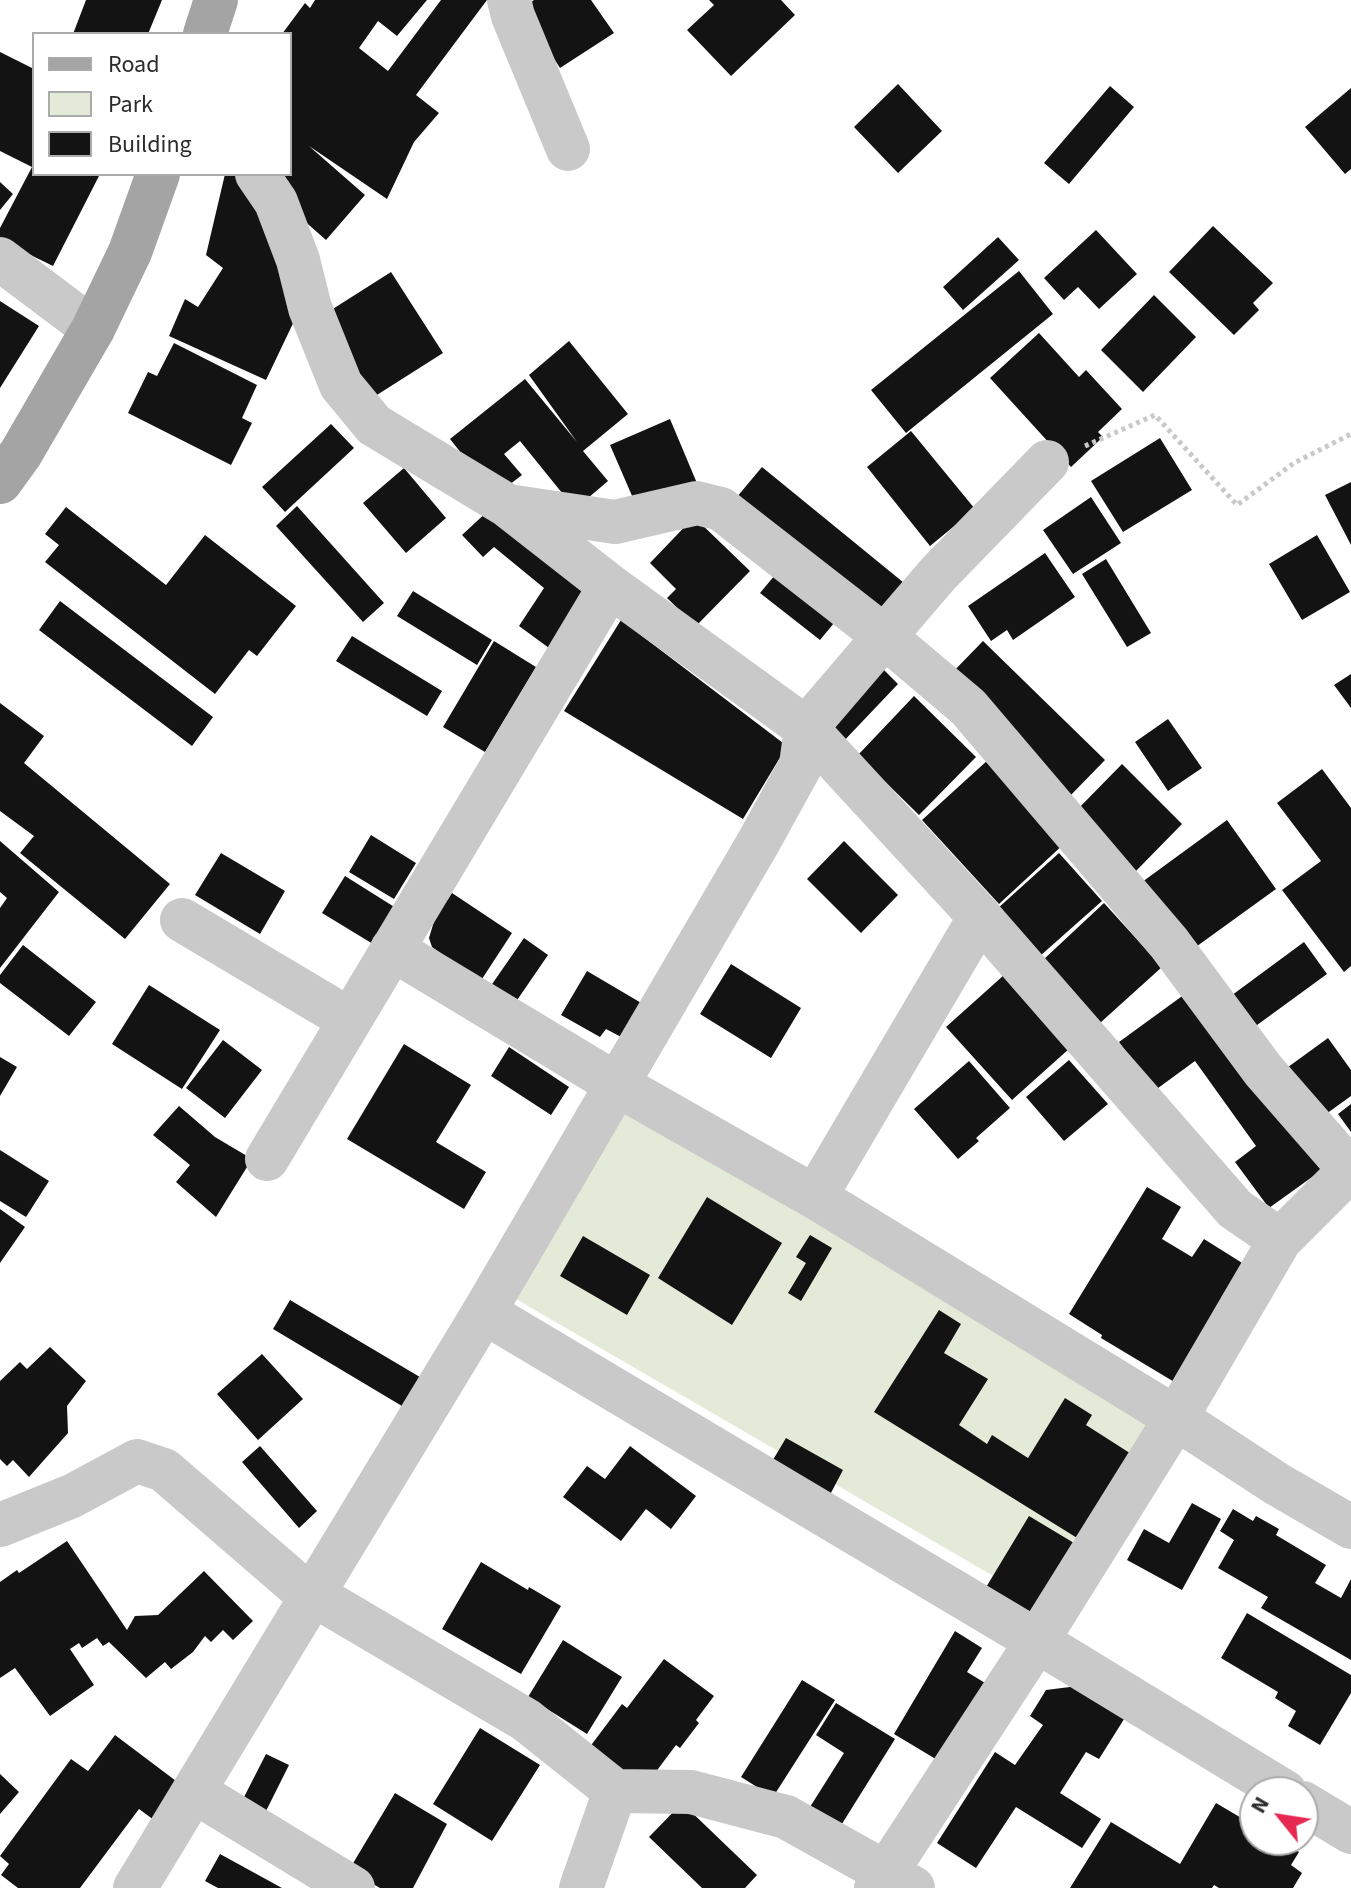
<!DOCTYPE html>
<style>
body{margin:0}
#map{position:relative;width:1351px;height:1888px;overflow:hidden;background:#fff;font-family:"Source Sans 3",sans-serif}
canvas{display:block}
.legend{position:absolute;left:32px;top:32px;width:260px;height:144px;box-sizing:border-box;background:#fff;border:2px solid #ababab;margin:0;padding:10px 14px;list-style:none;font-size:24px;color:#2c2c2c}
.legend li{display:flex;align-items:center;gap:16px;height:40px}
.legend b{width:40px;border:2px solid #ababab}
.north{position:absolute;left:1239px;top:1776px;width:80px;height:80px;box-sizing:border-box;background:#fff;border:2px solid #ababab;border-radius:50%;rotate:300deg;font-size:22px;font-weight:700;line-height:32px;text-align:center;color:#2c2c2c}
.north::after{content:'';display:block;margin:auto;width:28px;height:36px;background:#e72951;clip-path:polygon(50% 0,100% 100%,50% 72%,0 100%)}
</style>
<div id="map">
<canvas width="1351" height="1888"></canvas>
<ul class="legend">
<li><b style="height:10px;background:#a4a4a4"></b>Road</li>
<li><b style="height:22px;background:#e4ead8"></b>Park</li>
<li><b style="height:22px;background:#131313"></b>Building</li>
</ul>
<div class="north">N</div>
</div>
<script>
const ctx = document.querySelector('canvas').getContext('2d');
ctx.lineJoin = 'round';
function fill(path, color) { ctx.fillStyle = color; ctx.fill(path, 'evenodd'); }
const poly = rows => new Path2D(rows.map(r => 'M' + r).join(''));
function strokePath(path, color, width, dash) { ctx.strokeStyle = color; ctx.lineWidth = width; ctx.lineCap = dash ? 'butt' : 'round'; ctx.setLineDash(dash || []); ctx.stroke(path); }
fill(poly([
 [630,1098,1153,1423,1033,1599,509,1295]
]), '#e4ead8');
fill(poly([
 [86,0,162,0,148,34,73,34],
 [315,0,427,0,397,36,378,21,359,48,388,71,441,0,487,0,416,95,439,113,414,142,387,199,309,146,365,195,326,240,284,203,261,174,290,174,290,34,282,34,305,3,310,8],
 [534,0,591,0,614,33,560,68,522,9],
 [709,0,781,0,795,15,731,76,687,30,714,5],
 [0,52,34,69,34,174,100,174,53,266,0,240,0,228,32,167,0,151],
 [898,84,942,131,898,173,854,127],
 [1110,86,1134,107,1069,184,1044,163],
 [1351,88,1351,169,1345,174,1305,127],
 [225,174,250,174,297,315,266,380,169,336,185,299,198,307,223,268,206,255],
 [0,182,13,194,0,210],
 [1213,226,1273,283,1253,303,1259,310,1234,335,1169,272],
 [1096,230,1137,274,1099,309,1078,287,1064,300,1044,278],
 [998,237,1019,260,963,310,943,287],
 [1019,271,1053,314,906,433,871,390],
 [391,272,443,353,369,400,317,319],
 [1154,295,1196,337,1143,392,1101,350],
 [0,301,39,326,0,388],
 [1039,333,1079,377,1086,370,1122,409,1098,432,1103,437,1071,467,990,378],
 [569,341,628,414,583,451,608,481,575,509,520,441,504,454,522,475,500,492,473,468,450,439,525,379,577,442,529,375],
 [174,343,257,385,242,418,252,423,231,465,128,413,148,372,157,376],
 [670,419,699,488,636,505,610,445],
 [331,424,354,448,285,512,262,487],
 [911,431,975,509,930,546,867,467],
 [1160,438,1192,490,1123,532,1091,481],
 [762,467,909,587,879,624,731,504],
 [404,468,446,518,406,553,363,503],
 [1351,482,1351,545,1325,495],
 [1091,497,1121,543,1073,574,1043,530],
 [297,506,384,603,363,622,276,526],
 [66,507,166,585,205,535,296,606,257,656,249,650,215,694,45,562,59,545,45,534],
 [490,509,586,592,549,648,519,626,544,588,494,547,483,557,462,535],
 [694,517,750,571,696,626,667,598,676,589,650,563],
 [1317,535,1350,592,1302,620,1269,564],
 [1045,553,1075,597,1013,640,1007,630,991,641,968,606],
 [1106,559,1151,633,1127,647,1082,574],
 [775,575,834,623,820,640,760,593],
 [413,591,492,640,477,665,397,616],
 [60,601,213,717,192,746,39,630],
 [621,620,787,746,743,819,564,711],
 [352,636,442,691,427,716,336,661],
 [494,641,536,667,485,752,443,727],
 [983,641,1105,760,1069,797,948,677],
 [883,669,898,684,840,745,824,730],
 [1351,674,1351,708,1334,685],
 [914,696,976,757,919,815,858,755],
 [0,703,44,736,24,763,170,884,125,939,20,853,34,836,0,811],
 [1168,719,1202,768,1168,791,1135,742],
 [989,759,1066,842,999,904,922,820],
 [1122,764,1182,824,1136,871,1076,811],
 [1322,769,1351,808,1351,966,1344,972,1282,890,1321,861,1277,803],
 [1227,820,1276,889,1193,949,1138,885],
 [371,835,416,863,394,899,349,872],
 [0,841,59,892,0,968,0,908,7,898,0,892],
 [844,841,898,895,861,933,807,879],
 [221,853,285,891,260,934,195,895],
 [1059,853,1102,901,1040,956,997,909],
 [345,876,396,908,373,944,322,913],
 [452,893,512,933,480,982,432,947,429,938,435,918],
 [1104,903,1162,967,1100,1023,1043,960],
 [524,938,548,955,513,1006,488,990],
 [1304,942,1327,974,1242,1036,1220,1004],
 [23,945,96,1002,69,1036,0,983,0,975],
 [731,964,801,1008,771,1058,700,1014],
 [587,971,643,1004,623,1038,606,1029,600,1037,561,1015],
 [1004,975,1070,1048,1012,1100,946,1027],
 [149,985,220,1030,182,1089,112,1044],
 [1196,986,1326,1167,1269,1208,1235,1162,1256,1146,1195,1061,1154,1091,1119,1042],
 [1328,1038,1351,1070,1351,1096,1319,1119,1284,1070],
 [223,1040,262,1070,225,1118,186,1088],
 [404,1044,471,1085,436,1142,486,1172,464,1209,347,1139],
 [509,1047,569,1087,551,1115,491,1076],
 [0,1057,17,1067,0,1096],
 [1069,1060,1108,1104,1064,1141,1026,1097],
 [969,1061,1010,1108,976,1138,979,1141,958,1159,914,1109],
 [1351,1104,1351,1132,1338,1114],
 [179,1106,215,1137,252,1159,216,1217,176,1182,190,1165,153,1135],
 [0,1150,49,1181,26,1217,0,1201],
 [1147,1187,1181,1207,1162,1239,1192,1257,1204,1239,1247,1266,1176,1383,1101,1338,1102,1335,1069,1314],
 [707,1197,782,1243,732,1325,658,1278],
 [0,1209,25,1227,0,1263],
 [810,1235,832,1248,801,1301,788,1293,806,1263,796,1257],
 [583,1236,650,1275,627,1315,560,1276],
 [290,1300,430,1383,412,1412,273,1329],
 [939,1310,961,1324,944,1353,988,1379,959,1425,987,1444,992,1435,1028,1458,1065,1398,1092,1415,1086,1425,1136,1457,1082,1541,874,1412],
 [50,1347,86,1381,67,1406,68,1433,29,1477,13,1460,7,1466,0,1459,0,1381,20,1362,27,1369],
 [262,1354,303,1399,258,1440,217,1394],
 [786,1438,843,1470,823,1508,764,1475],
 [260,1446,317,1511,299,1528,242,1462],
 [630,1446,696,1496,671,1529,646,1509,621,1541,563,1497,587,1466,605,1479],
 [1192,1503,1221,1519,1182,1590,1127,1560,1144,1529,1169,1543],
 [1233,1509,1253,1521,1256,1516,1279,1529,1276,1535,1326,1565,1315,1583,1341,1598,1351,1579,1351,1660,1261,1608,1268,1597,1218,1568,1234,1540,1220,1531],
 [1029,1516,1074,1543,1031,1613,982,1594],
 [67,1541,127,1630,135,1616,158,1615,204,1571,253,1621,233,1640,223,1630,211,1642,205,1636,193,1652,171,1669,165,1662,146,1678,109,1642,103,1646,97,1638,82,1648,79,1643,70,1649,94,1685,50,1716,15,1668,0,1678,0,1582,17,1570,19,1573],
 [481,1562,528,1590,529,1587,561,1606,521,1674,442,1629],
 [1247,1613,1351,1675,1351,1693,1320,1745,1288,1726,1296,1711,1275,1698,1278,1692,1221,1658],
 [955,1631,982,1648,967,1672,995,1689,949,1767,894,1734],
 [563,1640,622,1677,587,1734,528,1697],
 [664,1659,714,1696,696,1720,699,1723,680,1748,676,1745,643,1789,589,1748,622,1704,627,1708],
 [802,1680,835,1700,773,1797,741,1777],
 [1078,1686,1126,1716,1099,1759,1086,1752,1060,1793,1101,1819,1082,1848,1016,1807,976,1868,937,1843,995,1752,1015,1765,1043,1725,1030,1716,1046,1690],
 [836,1703,895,1739,840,1827,810,1807,844,1753,816,1735],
 [480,1728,540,1765,492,1841,433,1804],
 [115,1735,184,1787,158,1823,139,1809,80,1888,18,1888,1,1875,9,1864,0,1856,71,1759,88,1771],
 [266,1754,289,1765,265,1813,242,1801],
 [0,1774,19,1792,0,1814],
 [395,1793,447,1824,413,1888,380,1888,349,1870],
 [682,1803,757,1875,745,1888,702,1888,649,1837],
 [1216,1803,1255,1826,1255,1840,1279,1840,1299,1852,1291,1865,1302,1873,1293,1888,1219,1888,1214,1885,1212,1888,1070,1888,1111,1822,1180,1864],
 [220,1854,282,1888,218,1888,205,1881]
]), '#131313');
strokePath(poly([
 [1085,446,1155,415,1237,505,1294,463,1351,434]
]), '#c9c9c9', 5, [4, 4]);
strokePath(poly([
 [509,0,513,16,568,149],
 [257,174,276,202,298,260,310,308,341,385,374,425,508,506,615,522,697,503,721,509,884,636,968,707,1169,943,1263,1070,1351,1171],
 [0,259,93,329],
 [509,507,610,586,806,728,980,917,1235,1209,1280,1240],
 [182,920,350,1020],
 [392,949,616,1084,815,1197,1176,1418,1277,1484,1351,1527],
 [267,1159,610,586],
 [815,1197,980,917],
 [484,1312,1037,1641,1285,1792],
 [0,1525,72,1496,137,1461,164,1470,297,1585,526,1720,615,1791,691,1792,786,1817,913,1888],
 [195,1792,353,1888],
 [1303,1803,1351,1832],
 [135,1888,484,1312,758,843,801,765,806,728,938,574,1047,462],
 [581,1888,615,1791],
 [876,1888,1037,1641,1176,1418,1280,1240,1350,1170]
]), '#c9c9c9', 44);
strokePath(poly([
 [205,34,216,0],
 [0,482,21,453,93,329,130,252,158,174]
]), '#a4a4a4', 44);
</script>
